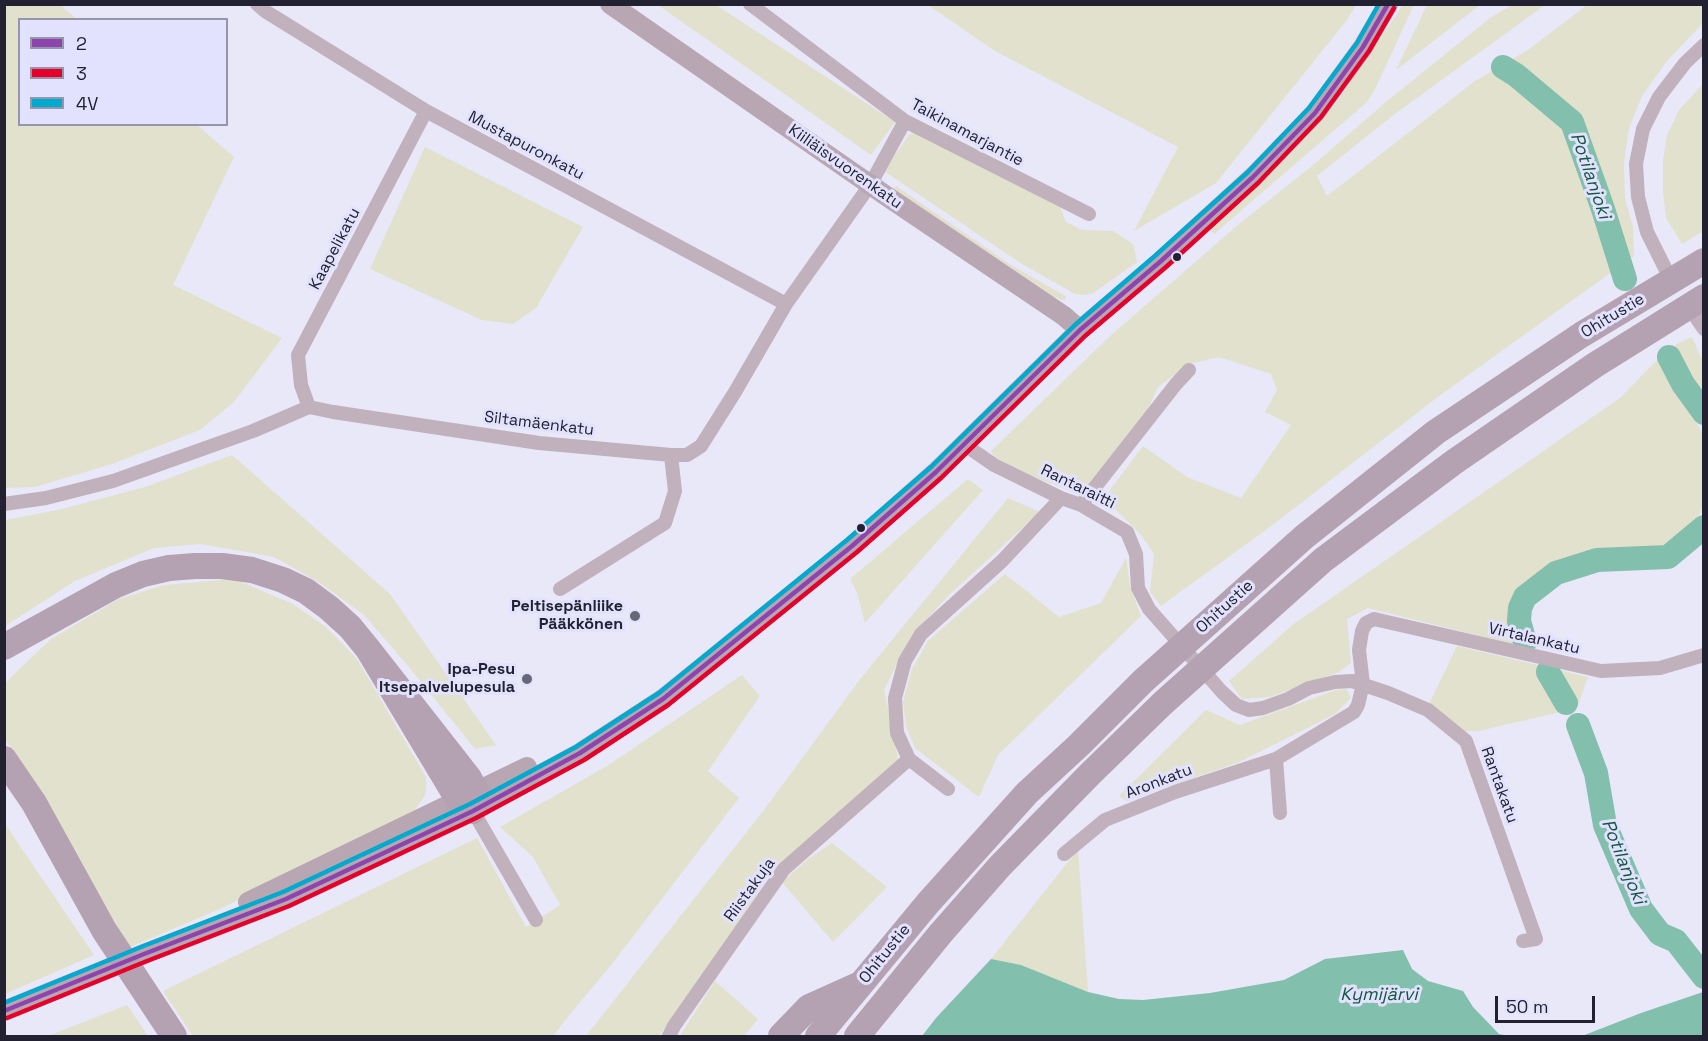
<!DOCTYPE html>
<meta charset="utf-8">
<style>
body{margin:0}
#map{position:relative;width:1708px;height:1041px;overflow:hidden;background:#e8e8f8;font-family:"Space Grotesk",sans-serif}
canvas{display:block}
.frame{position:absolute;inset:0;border:6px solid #212132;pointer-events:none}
.legend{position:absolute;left:18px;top:18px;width:210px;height:108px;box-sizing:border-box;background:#e2e2fe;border:2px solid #9595ac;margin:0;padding:8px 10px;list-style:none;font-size:18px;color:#212132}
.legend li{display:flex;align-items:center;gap:12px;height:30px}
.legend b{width:30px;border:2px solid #9595ac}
.scale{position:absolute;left:1495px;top:996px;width:100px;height:27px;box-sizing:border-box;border:3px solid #212132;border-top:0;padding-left:8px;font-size:18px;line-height:21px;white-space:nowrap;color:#212132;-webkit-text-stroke:4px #e2e2fe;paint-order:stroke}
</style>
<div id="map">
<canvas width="1708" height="1041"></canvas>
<div class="frame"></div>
<ul class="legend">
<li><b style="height:8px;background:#8e44ad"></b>2</li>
<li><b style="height:8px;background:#e4002b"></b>3</li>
<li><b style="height:8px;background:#00a9ce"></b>4V</li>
</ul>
<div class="scale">50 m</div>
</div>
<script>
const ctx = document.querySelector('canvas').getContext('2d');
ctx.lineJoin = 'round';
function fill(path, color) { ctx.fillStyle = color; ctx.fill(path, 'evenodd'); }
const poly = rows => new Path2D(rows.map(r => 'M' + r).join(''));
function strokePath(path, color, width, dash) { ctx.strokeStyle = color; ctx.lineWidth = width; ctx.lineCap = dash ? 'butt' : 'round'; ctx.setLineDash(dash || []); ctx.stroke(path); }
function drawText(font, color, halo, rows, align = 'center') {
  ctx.font = font + ' "Space Grotesk",sans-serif'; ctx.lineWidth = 6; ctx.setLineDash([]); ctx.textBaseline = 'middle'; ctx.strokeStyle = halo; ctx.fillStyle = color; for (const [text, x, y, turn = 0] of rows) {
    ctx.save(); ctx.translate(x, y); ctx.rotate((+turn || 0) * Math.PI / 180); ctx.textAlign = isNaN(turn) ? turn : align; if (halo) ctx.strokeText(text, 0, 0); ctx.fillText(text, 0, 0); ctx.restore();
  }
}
fill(poly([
 [5,4,60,5,77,19,20,20,20,124,197,125,234,157,173,285,282,338,234,402,200,430,112,464,35,487,5,488],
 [658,5,716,5,895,122,871,155],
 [928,5,1356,5,1347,20,1216,183,1134,231,1178,147,995,51],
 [1403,5,1414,5,1375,89,1367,102,1214,234,1209,229,1226,215,1335,104],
 [1427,5,1480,5,1396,70],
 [1512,5,1545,5,1396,113,1317,176,1327,196,1475,81,1528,50,1587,5,1703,5,1703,23,1667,61,1642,96,1629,128,1624,163,1625,198,1633,227,1634,256,1439,396,1274,524,1161,606,1150,592,1154,554,1142,536,1104,498,1143,446,1187,477,1241,498,1291,425,1265,412,1277,390,1271,374,1219,357,1189,364,1158,387,1148,409,1090,489,1073,492,1031,476,995,457,991,451,1109,337,1239,224,1312,166,1386,102,1490,18],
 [1703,84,1703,231,1682,244,1666,218,1663,191,1663,160,1667,135,1679,110],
 [915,132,1059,204,1066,222,1082,230,1113,231,1133,244,1137,262,1092,294,1083,295,1075,294,1022,264,884,171,909,135],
 [425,147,583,227,536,308,513,324,482,320,370,269],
 [896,186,1011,265,1062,294,1066,296,1066,299,1062,300,1046,294,890,192],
 [1692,337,1703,362,1703,398,1691,379,1675,345],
 [1659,358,1704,436,1703,506,1697,519,1660,549,1593,550,1551,568,1509,606,1520,646,1368,608,1347,619,1351,663,1339,672,1270,697,1242,699,1229,681,1295,623,1620,398],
 [232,455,390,594,496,745,475,749,409,667,364,615,320,583,274,557,201,544,154,548,75,581,5,626,5,520,62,509,145,487],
 [968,479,983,490,865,623,857,593,850,579],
 [1008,498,1040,512,950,594,911,636,884,690,892,725,899,765,770,874,717,958,678,1009,659,1036,586,1036,764,810,861,678],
 [1126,558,1130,586,1141,616,998,755,979,797,915,748,906,726,903,702,912,669,928,641,1005,574,1059,617,1101,603],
 [234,579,293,604,326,627,357,659,426,777,426,794,414,811,220,909,130,947,5,739,4,684,51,639,119,599,164,585],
 [1457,646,1588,677,1577,708,1479,731,1462,731,1429,704],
 [742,675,760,696,708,771,739,798,615,960,567,1018,553,1036,193,1036,163,991,477,838,526,927,560,905,533,857,500,827,607,766],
 [1346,689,1351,698,1335,714,1239,762,1126,801,1119,796,1206,710,1240,725,1336,690],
 [5,824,94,955,5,994,4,994],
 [832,843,887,887,833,942,782,882,808,859],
 [1078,849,1088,992,1021,965,991,959],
 [715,981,758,1019,744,1036,680,1036],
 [127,1005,148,1036,48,1036]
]), '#e2e1cd');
fill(poly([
 [1403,950,1412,969,1428,981,1463,991,1473,1007,1499,1034,1509,1036,922,1036,936,1018,991,959,1021,965,1088,992,1119,999,1143,1000,1210,993,1284,980,1325,959],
 [1703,992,1703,1036,1582,1036,1641,1013]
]), '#82bfac');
strokePath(poly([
 [1503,67,1516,75,1572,122,1603,209,1625,279],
 [1669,357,1683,384,1704,413],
 [1525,642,1519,621,1520,608,1525,597,1556,573,1597,560,1668,557,1704,527],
 [1548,672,1566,703],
 [1578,725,1596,773,1605,825,1641,909,1660,934,1676,941,1704,977]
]), '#82bfac', 24);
strokePath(poly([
 [257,4,265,11,426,111,786,304],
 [750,4,905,121,1089,214],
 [1665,268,1647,232,1638,197,1636,164,1643,129,1659,97,1685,63,1704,45],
 [1697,319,1704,329],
 [309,407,301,385,298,355,426,111],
 [965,445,994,465,1061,498,1081,505,1127,532,1136,554,1138,588,1149,609,1222,692,1236,705,1249,710,1263,708,1288,699,1309,688,1335,682,1352,681,1388,693,1428,710,1466,741,1536,939,1523,941],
 [4,504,46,498,113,481,253,431,309,407,333,412,539,443,671,455,687,455,701,446,735,392,786,304,870,185,905,121],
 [1081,505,1176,384,1189,370],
 [560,589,665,523,675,491,671,455],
 [1276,759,1280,813],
 [948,789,909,759,897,733,895,698,905,661,921,634,1002,561,1061,498],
 [473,811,536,920],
 [1064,854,1105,820,1175,792,1276,759,1354,712,1358,705,1363,684,1359,650,1362,631,1366,623,1374,619,1601,671,1660,668,1704,655],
 [669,1036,674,1026,784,869,909,759]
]), '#c0b1bc', 14);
strokePath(poly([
 [610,4,885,195,1064,316,1080,330],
 [248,902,527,767],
 [4,1011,144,954,286,899,473,811,580,753,663,699,852,546,936,472,1080,330,1161,261,1253,177,1315,113,1363,47,1388,4]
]), '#b8a6b2', 20);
strokePath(poly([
 [4,647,116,585,143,574,169,568,195,566,222,566,252,570,283,580,306,591,329,608,350,627,368,649,469,778,477,793,476,805,473,811,467,809,459,801,368,649],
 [4,759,34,803,104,930,174,1036],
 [781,1036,809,1007,858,985],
 [818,1036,928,903,1027,793,1079,745,1143,681,1304,537,1436,432,1581,335,1704,261],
 [857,1036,941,933,1000,866,1091,773,1163,703,1323,560,1454,462,1595,365,1704,297]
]), '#b4a1b1', 26);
strokePath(poly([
 [4,1011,144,954,286,899,473,811,580,753,663,699,852,546,936,472,1080,330,1161,261,1253,177,1315,113,1363,47,1388,4]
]), '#8e44ad', 4.5);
strokePath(poly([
 [7,1018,147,961,289,906,476,818,584,760,668,705,857,552,941,478,1085,336,1166,267,1258,183,1321,117,1369,51,1394,8]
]), '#e4002b', 4.5);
strokePath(poly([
 [4,1003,141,947,283,892,470,804,576,747,659,693,847,540,931,467,1075,325,1156,255,1248,172,1309,108,1357,43,1379,4]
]), '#00a9ce', 4.5);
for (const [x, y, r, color] of [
 [1177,257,5,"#212132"],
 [861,528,5,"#212132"],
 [635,616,6,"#676777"],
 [527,679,6,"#676777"]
]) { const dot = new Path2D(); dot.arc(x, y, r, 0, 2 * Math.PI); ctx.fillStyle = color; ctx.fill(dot); strokePath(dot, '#e2e2fe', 2); }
drawText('16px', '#212132', '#e2e2fe', [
 ["Taikinamarjantie",967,133,28],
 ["Mustapuronkatu",526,146,28],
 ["Kiiliäisvuorenkatu",845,167,35],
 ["Kaapelikatu",335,249,-62],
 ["Ohitustie",1613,316,-31],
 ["Siltamäenkatu",539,424,7],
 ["Rantaraitti",1078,487,26],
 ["Ohitustie",1225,607,-42],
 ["Virtalankatu",1534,639,13],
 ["Aronkatu",1159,782,-21],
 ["Rantakatu",1499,785,70],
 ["Riistakuja",750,890,-54],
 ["Ohitustie",885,954,-51]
]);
drawText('bold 16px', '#212132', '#e2e2fe', [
 ["Peltisepänliike",623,607],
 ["Pääkkönen",623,625],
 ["Ipa-Pesu",515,670],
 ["Itsepalvelupesula",515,688]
], 'right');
drawText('italic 18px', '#125840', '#e2e2fe', [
 ["Potilanjoki",1590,176,71],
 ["Potilanjoki",1623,862,68],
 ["Kymijärvi",1379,995]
]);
</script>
